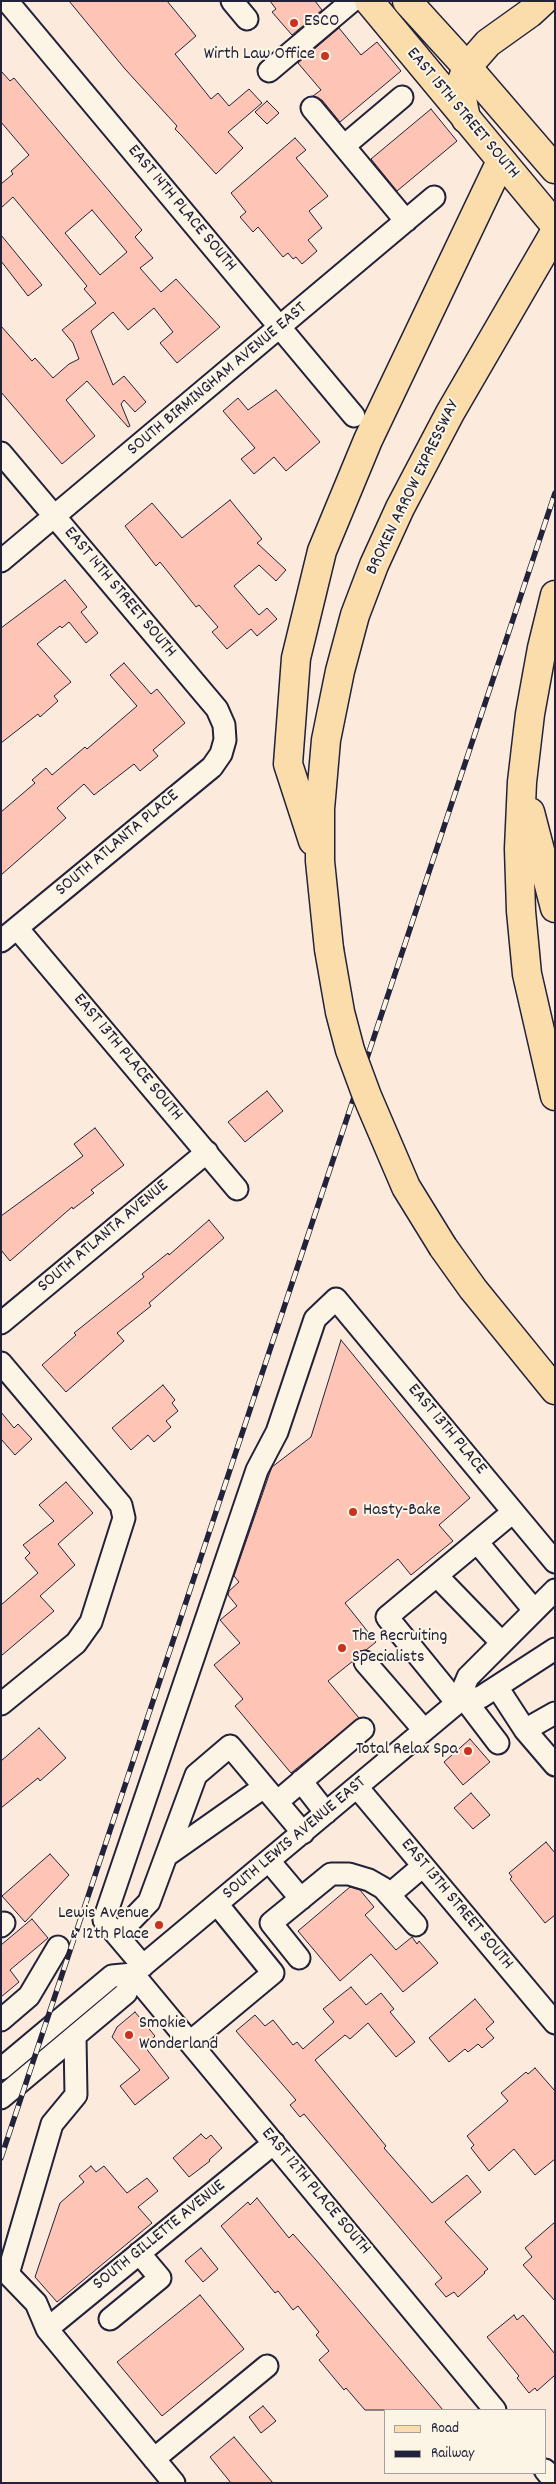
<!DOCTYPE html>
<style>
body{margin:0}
#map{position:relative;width:556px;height:2484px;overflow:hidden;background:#fcebdc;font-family:Dekko,sans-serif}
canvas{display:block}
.frame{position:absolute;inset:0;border:2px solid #22223b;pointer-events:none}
.legend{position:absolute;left:384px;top:2409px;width:162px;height:65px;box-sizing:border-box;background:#fcf5e5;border:1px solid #a5a1a1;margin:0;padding:6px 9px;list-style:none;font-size:15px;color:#22223b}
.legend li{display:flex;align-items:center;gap:10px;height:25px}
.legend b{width:25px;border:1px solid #a5a1a1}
</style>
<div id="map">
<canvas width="556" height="2484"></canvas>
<div class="frame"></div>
<ul class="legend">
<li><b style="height:6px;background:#fbddab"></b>Road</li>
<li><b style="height:6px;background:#22223b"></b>Railway</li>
</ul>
</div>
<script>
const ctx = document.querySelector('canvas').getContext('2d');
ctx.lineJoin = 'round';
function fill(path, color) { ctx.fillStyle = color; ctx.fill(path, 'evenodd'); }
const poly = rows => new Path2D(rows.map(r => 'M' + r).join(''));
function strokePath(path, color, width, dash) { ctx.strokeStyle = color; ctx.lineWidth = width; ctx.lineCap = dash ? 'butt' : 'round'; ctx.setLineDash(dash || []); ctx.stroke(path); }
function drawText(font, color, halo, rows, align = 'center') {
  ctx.font = font + ' Dekko,sans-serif'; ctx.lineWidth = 4; ctx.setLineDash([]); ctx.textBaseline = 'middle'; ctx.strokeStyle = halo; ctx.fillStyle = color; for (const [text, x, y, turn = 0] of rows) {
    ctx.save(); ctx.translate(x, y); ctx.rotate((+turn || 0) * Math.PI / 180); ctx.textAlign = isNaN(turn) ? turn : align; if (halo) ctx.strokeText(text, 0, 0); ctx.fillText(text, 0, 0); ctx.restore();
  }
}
const building = poly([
 [69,1,167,1,196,36,175,54,211,99,218,93,229,106,249,89,262,103,228,132,243,148,216,174,181,135,175,129,177,126,125,69,69,1],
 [270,1,315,1,322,10,292,35,272,12,276,9,270,1],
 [339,28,361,55,377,42,401,71,340,122,322,100,313,96,321,90,298,63,339,28],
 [1,71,10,81,14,78,142,230,135,237,153,258,140,268,161,292,176,279,220,327,177,363,160,343,173,332,154,308,128,330,113,312,91,331,113,385,124,376,146,402,135,412,124,400,121,404,130,426,128,427,87,381,66,400,95,436,62,464,1,392,1,326,32,361,35,358,53,378,69,364,79,359,73,343,62,330,96,303,84,289,87,286,13,197,1,208,1,184,13,174,11,171,29,155,1,122,1,71],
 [92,210,127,252,100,275,65,233,92,210],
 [267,101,279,113,267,124,255,112,267,101],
 [431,109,457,141,397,191,371,159,431,109],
 [295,138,306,150,296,158,328,196,309,211,322,228,308,240,317,251,302,264,296,257,293,259,288,253,283,257,258,227,253,232,240,217,246,212,231,193,295,138],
 [1,235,42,285,28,296,1,261,1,235],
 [276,390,320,442,286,471,274,457,254,474,241,459,255,448,223,411,238,398,248,410,276,390],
 [230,500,262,539,257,543,286,570,276,581,259,565,234,586,259,615,267,608,277,619,257,636,251,629,227,649,212,632,218,627,199,605,196,607,160,562,156,566,125,526,152,503,182,538,230,500],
 [65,580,87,607,81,612,98,633,86,643,69,622,62,628,60,626,37,644,71,682,54,696,58,701,40,717,38,714,1,743,1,628,65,580],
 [124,663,151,694,157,689,185,723,153,750,158,756,140,771,134,764,94,795,84,784,57,808,66,818,1,875,1,812,35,783,32,780,46,768,52,775,85,747,87,749,137,706,110,675,124,663],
 [267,1091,283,1111,245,1142,228,1122,267,1091],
 [95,1128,124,1165,91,1190,94,1193,73,1209,72,1207,10,1261,1,1250,1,1216,83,1156,74,1144,95,1128],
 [209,1220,224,1238,149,1303,151,1306,117,1333,124,1341,66,1392,42,1365,76,1335,74,1333,144,1277,142,1274,168,1253,169,1255,209,1220],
 [341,1340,470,1498,439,1525,453,1541,411,1575,398,1559,345,1603,376,1642,366,1650,357,1652,353,1661,328,1681,359,1718,291,1773,235,1706,243,1699,214,1665,240,1643,220,1620,237,1606,228,1595,229,1591,239,1582,234,1576,269,1475,272,1467,311,1437,341,1340],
 [163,1385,175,1400,172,1403,178,1411,166,1421,171,1427,154,1442,148,1435,131,1450,112,1428,163,1385],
 [1,1412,14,1428,18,1424,32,1439,15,1455,1,1439,1,1412],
 [66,1482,93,1513,58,1544,75,1565,40,1596,54,1611,1,1656,1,1605,38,1573,25,1558,30,1553,23,1545,54,1521,39,1505,66,1482],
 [39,1728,66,1758,40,1781,38,1778,1,1808,1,1761,39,1728],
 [470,1739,490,1762,463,1785,444,1762,470,1739],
 [471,1793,490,1815,473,1829,454,1808,471,1793],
 [546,1842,555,1853,555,1915,545,1923,510,1879,512,1877,509,1873,546,1842],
 [50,1854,69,1875,25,1922,2,1896,50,1854],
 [350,1887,360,1890,374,1907,365,1915,396,1950,412,1937,417,1944,419,1941,438,1963,403,1992,371,1954,340,1981,298,1931,350,1887],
 [32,1919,48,1938,10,1970,19,1982,1,1997,1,1945,32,1919],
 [351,1987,366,2005,381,1993,394,2009,390,2012,415,2042,396,2057,368,2023,350,2039,345,2035,315,2060,386,2146,384,2148,432,2203,467,2175,481,2192,445,2222,488,2269,484,2272,485,2273,458,2297,454,2292,446,2297,435,2284,442,2278,304,2114,300,2117,290,2105,296,2100,236,2031,255,2015,265,2026,273,2020,293,2045,297,2042,303,2049,334,2022,323,2009,351,1987],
 [475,1999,494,2022,486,2029,494,2038,482,2048,478,2044,468,2052,465,2049,449,2062,429,2038,475,1999],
 [135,2012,155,2036,145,2047,169,2078,135,2105,120,2086,140,2070,112,2037,117,2027,135,2012],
 [535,2068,555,2091,555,2159,535,2175,514,2149,489,2171,471,2148,474,2145,467,2136,508,2101,501,2093,526,2072,528,2074,535,2068],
 [201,2134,206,2139,211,2135,222,2148,209,2160,210,2161,189,2177,173,2158,201,2134],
 [91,2166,96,2172,104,2166,127,2193,147,2178,158,2191,138,2207,152,2223,57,2302,35,2277,60,2203,84,2182,79,2176,91,2166],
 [257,2198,289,2238,293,2234,316,2260,443,2410,365,2410,346,2388,344,2390,319,2360,329,2351,316,2335,319,2332,298,2306,293,2310,278,2291,275,2293,221,2226,248,2202,250,2205,257,2198],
 [555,2222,555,2301,523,2265,532,2257,525,2248,555,2222],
 [201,2248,218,2269,203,2282,185,2261,201,2248],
 [200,2295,244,2349,162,2416,117,2362,200,2295],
 [514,2315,517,2320,523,2315,555,2354,555,2375,537,2391,535,2388,529,2393,517,2378,519,2376,487,2337,514,2315],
 [263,2406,276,2421,261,2433,249,2417,263,2406],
 [234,2437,273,2483,231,2483,210,2457,234,2437]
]);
fill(building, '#fec4b6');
strokePath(building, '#22223b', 1);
const minor = poly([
 [7,1,354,416],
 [232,1,247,19],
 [269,71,352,1],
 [312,108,406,221],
 [344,146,402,97],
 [1,453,217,709,224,725,225,740,221,754,212,767,1,941],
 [1,561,434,197],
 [17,928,237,1189],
 [1,1323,207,1152],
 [1,1363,121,1505,124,1518,91,1622,76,1643,1,1704],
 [477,1542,534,1610],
 [437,1576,502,1643],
 [365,1662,424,1730],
 [497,1687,525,1730,555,1765],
 [466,1701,498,1743],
 [457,1703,387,1617,513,1512],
 [457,1703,468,1677,555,1590],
 [525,1730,555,1713],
 [301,1781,326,1813],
 [357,1787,555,2023],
 [277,1802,363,1729],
 [166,1856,264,1787],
 [269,1861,301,1899],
 [389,1895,423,1866],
 [1,1926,4,1923],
 [117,1935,149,1902,196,1775,230,1746,303,1833],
 [299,1958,271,1923,331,1874,349,1874,369,1880,383,1888,416,1925],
 [143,1966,104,1920,257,1470,277,1432,315,1319,336,1299,555,1562],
 [133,1974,495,2410],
 [1,2020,29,1996,58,1947],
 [75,2037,76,2095,52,2124,8,2274,36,2303,47,2329,174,2483],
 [190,2042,273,1973,217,1904],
 [1,2069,112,1976,133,1974],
 [1,2098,126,1993,133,1974,457,1703,481,1697,555,1649],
 [110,2319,160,2278,139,2253],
 [47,2329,274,2143],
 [154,2459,267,2366],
 [545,2470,555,2482]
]);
const major = poly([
 [369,1,555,225],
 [407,1,467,67,555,169]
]);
const highway = poly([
 [466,119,462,98,462,81,467,67,488,43,530,13,543,1],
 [555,595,542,648,530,714,522,782,519,849,521,911,527,974,555,1096],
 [530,812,555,908],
 [313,841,288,764,296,658,322,551,368,440,501,161],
 [329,949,320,861,320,809,326,740,340,671,355,615,374,565,400,508,450,413,555,232],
 [443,1247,473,1289,555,1390]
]);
strokePath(minor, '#22223b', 25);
strokePath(major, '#22223b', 31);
strokePath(highway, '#22223b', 31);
strokePath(minor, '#fcf5e5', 21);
strokePath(major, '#fbddab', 28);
strokePath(highway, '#fbddab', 28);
const rail = poly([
 [1,2158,555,493]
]);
strokePath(rail, '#22223b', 5.5);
strokePath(rail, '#fcf5e5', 4, [11]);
const highwayBridge = poly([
 [329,949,340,1012,350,1050,367,1096,406,1187,443,1247]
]);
strokePath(highwayBridge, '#22223b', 31, []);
strokePath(highwayBridge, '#fbddab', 28);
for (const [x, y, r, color] of [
 [294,23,5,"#c8321e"],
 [325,56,5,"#c8321e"],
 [353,1512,5,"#c8321e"],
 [342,1648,5,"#c8321e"],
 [468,1751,5,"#c8321e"],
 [159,1925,5,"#c8321e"],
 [129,2035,5,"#c8321e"]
]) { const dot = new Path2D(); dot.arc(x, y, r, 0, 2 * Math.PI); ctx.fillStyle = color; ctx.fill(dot); strokePath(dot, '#fcf5e5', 2); }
drawText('18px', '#22223b', '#fcf5e5', [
 ["ESCO",304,23],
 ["Wirth Law Office",315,56,"right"],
 ["Hasty-Bake",363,1512],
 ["The Recruiting",352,1638],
 ["Specialists",352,1659],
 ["Total Relax Spa",458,1751,"right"],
 ["Lewis Avenue",149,1915,"right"],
 ["& 12th Place",149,1936,"right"],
 ["Smokie",139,2025],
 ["Wonderland",139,2046]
], 'left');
drawText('18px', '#22223b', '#fcf5e5', [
 ["EAST 15TH STREET SOUTH",462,114,50],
 ["EAST 14TH PLACE SOUTH",181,209,50],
 ["SOUTH BIRMINGHAM AVENUE EAST",218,380,-40],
 ["BROKEN ARROW EXPRESSWAY",414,488,-64],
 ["EAST 14TH STREET SOUTH",119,593,50],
 ["SOUTH ATLANTA PLACE",118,844,-40],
 ["EAST 13TH PLACE SOUTH",127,1058,50],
 ["SOUTH ATLANTA AVENUE",104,1237,-40],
 ["EAST 13TH PLACE",446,1430,50],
 ["SOUTH LEWIS AVENUE EAST",295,1839,-40],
 ["EAST 13TH STREET SOUTH",456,1905,50],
 ["EAST 12TH PLACE SOUTH",315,2192,50],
 ["SOUTH GILLETTE AVENUE",160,2236,-39]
]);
</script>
